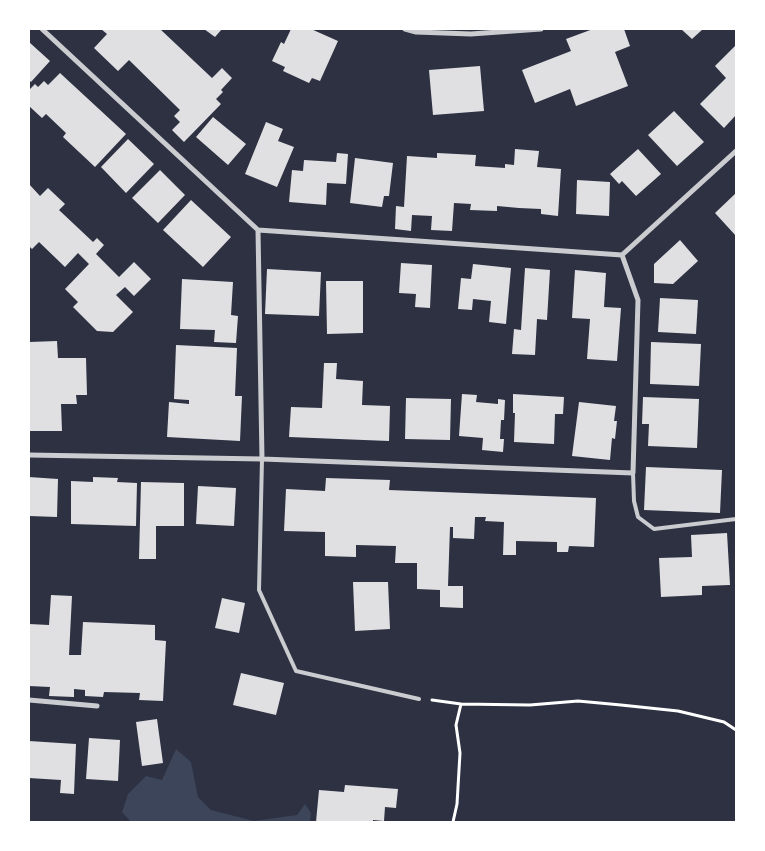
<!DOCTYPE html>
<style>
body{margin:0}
#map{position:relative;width:765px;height:851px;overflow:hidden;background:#2d3142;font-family:Mulish,sans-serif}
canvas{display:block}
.frame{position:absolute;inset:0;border:30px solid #fff;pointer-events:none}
</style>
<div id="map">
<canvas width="765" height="851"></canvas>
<div class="frame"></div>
</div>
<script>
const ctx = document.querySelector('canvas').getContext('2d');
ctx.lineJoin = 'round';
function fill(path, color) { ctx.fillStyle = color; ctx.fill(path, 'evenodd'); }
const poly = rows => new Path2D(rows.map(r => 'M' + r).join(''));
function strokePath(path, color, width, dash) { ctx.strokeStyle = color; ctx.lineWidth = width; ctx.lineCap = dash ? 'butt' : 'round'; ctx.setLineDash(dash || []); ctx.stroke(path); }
fill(poly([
 [176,749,191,762,198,797,211,810,254,821,297,815,305,804,311,813,310,822,131,822,122,812,128,794,146,776,162,780]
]), '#3c4559');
fill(poly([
 [101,29,160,29,212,78,222,68,232,78,221,90,223,92,216,99,221,104,184,142,172,130,180,122,174,116,180,110,129,60,118,71,94,48,107,34],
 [204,29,222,29,215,37],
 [291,29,311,29,338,41,320,81,312,78,309,83,283,71,285,67,272,61,281,42,284,44],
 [593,29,624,29,630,46,615,52,628,86,576,106,570,89,535,103,522,70,571,51,566,39],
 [681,29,703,29,692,39],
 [29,42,50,61,31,82,29,80],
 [736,45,736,115,724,128,700,104,726,78,715,66],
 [480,66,484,111,433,115,429,70],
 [60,73,126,134,95,167,63,137,66,133,46,114,42,118,29,106,29,90,35,84,38,87,44,81,48,85],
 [674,111,704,142,677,166,648,135],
 [213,117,246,144,228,165,196,137],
 [266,122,283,129,278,141,294,147,277,187,245,174],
 [128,139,154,164,126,193,101,167],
 [515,149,539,151,537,167,561,169,558,216,541,214,541,209,519,208,497,206,497,211,470,210,471,204,454,203,452,231,431,230,432,216,412,215,411,231,395,229,396,206,404,207,407,156,437,158,437,153,476,155,475,166,505,168,505,164,514,165],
 [638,149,661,174,636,196,622,181,619,184,610,174],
 [337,153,348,154,346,184,327,183,326,205,289,202,292,170,303,171,304,160,336,162],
 [355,158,393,163,389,196,384,196,382,207,350,203],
 [160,170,185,195,158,223,132,198],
 [577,180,610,182,609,216,576,214],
 [29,184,40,196,48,188,65,204,59,210,93,242,97,238,104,245,96,254,119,277,134,262,151,279,134,296,125,287,116,295,133,312,113,332,97,331,73,307,78,302,65,289,89,264,78,253,65,267,39,242,32,249,29,246],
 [736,193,736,236,715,213],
 [191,200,231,237,203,267,163,230],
 [680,240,698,261,673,284,654,283,654,264],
 [401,263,432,265,430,308,415,307,416,294,399,293],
 [473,264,511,268,506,324,489,322,491,301,473,299,472,310,458,309,461,278,471,279],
 [525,268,550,270,547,320,537,319,535,355,512,354,514,329,521,330],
 [267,269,321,272,319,316,265,314],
 [575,270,606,273,604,307,621,308,617,361,587,359,590,319,572,318],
 [182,279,233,282,231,315,238,316,236,343,214,342,215,330,180,329],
 [326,281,363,281,363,333,327,334],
 [660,298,698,300,696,334,658,332],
 [57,341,58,358,86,358,87,395,76,395,77,404,61,404,62,431,29,431,29,342],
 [651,342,701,344,699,386,650,384],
 [176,345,237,348,235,396,242,396,240,441,167,437,169,402,189,404,189,400,174,399],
 [324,363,337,363,336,379,363,381,362,405,390,406,389,441,289,437,291,407,322,408],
 [462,394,477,395,476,402,498,404,498,399,505,400,504,420,501,420,500,439,504,439,503,452,482,450,483,438,459,436],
 [513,394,564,397,563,414,555,414,554,444,514,442,515,413,513,413],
 [643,397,699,399,697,448,648,446,649,424,642,424],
 [406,398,451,399,450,440,405,439],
 [579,402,616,406,614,421,617,421,615,439,612,438,610,460,572,456],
 [646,467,722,470,720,513,644,510],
 [29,477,58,479,57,517,29,516],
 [93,477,118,478,117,482,137,483,136,526,71,524,71,481,93,482],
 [326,478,390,480,389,490,596,498,594,547,569,546,568,552,557,552,557,542,516,541,516,555,503,555,504,522,485,521,486,517,475,517,474,539,453,538,453,527,450,527,448,586,463,586,463,608,440,607,440,590,417,589,417,563,395,563,396,546,356,545,356,557,325,556,325,532,284,531,286,489,325,491],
 [141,482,184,483,184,526,156,526,156,559,139,559],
 [198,486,236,488,234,526,196,524],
 [727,533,730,585,702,586,702,595,661,597,659,558,692,557,691,535],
 [353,582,388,582,390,629,355,631],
 [51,595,72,596,69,655,81,655,83,622,155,625,155,640,166,641,163,701,139,700,140,693,104,692,103,697,85,696,85,690,74,689,74,697,49,696,50,687,29,686,29,624,49,625],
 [222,598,245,603,239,633,215,628],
 [241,673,284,683,276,715,233,705],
 [157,719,163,763,142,766,136,722],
 [89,738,120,740,118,781,86,779],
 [29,741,76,744,74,794,60,793,61,780,29,778],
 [345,785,398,789,396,808,385,807,384,821,373,820,373,822,316,822,319,790,344,792]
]), '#e0e0e3');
strokePath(poly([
 [432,700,461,704,530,705,578,701,621,705,678,711,724,722,736,730],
 [453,822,457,804,460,753,456,725,461,704]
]), '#fff', 3);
strokePath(poly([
 [262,459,259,590,296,671,419,699],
 [633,473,634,501,638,517,654,529,736,519]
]), '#caccd0', 4);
strokePath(poly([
 [42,29,258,230,622,255,736,151],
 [405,29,416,32,471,34,541,29],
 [258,230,262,459],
 [29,455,262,459,633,473,638,300,622,255],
 [29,700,97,706]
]), '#caccd0', 5);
</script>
